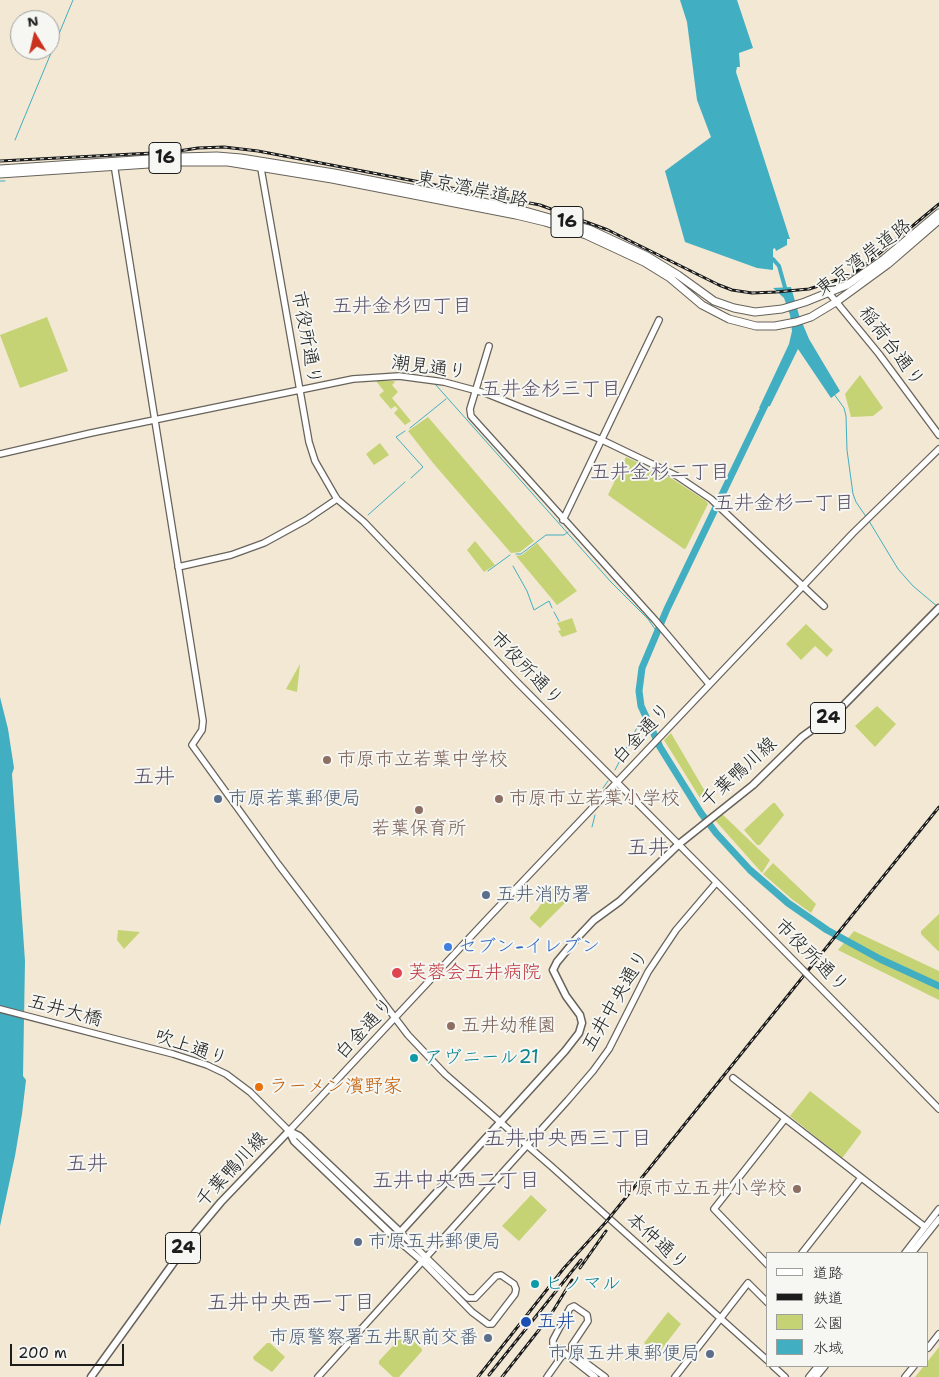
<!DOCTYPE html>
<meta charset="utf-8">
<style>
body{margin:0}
#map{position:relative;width:939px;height:1377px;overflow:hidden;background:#f2e8d4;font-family:"Shantell Sans","Klee One",sans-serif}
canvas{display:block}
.legend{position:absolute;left:766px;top:1252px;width:162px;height:115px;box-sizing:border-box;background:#f6f6f2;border:1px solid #9f9f9c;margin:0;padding:6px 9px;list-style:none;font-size:15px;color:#1c1c1c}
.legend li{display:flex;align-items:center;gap:10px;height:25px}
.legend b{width:25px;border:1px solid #9f9f9c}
.north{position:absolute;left:10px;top:10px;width:50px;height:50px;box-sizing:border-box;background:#f6f6f2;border:1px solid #9f9f9c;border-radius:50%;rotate:351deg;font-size:14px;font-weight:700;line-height:20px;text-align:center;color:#1c1c1c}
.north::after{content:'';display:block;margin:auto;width:18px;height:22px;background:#c8321e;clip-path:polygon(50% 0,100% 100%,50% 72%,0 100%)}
.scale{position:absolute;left:10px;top:1344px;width:114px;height:22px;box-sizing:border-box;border:2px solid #1c1c1c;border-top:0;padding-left:6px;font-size:15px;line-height:18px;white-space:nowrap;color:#1c1c1c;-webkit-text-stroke:4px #f6f6f2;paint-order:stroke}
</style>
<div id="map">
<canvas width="939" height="1377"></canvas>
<ul class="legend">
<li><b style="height:6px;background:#fff"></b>道路</li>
<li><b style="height:6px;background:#1c1c1c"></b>鉄道</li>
<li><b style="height:14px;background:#c5d375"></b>公園</li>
<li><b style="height:14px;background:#42aec1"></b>水域</li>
</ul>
<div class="north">N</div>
<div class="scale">200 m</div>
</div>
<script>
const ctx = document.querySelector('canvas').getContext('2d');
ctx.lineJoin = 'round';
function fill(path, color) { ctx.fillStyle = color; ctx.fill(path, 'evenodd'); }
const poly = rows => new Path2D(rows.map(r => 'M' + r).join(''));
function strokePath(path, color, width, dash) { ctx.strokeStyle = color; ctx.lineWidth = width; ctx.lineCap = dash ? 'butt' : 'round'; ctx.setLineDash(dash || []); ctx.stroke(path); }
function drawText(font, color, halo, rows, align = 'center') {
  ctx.font = font + ' "Shantell Sans","Klee One",sans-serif'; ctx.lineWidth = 4; ctx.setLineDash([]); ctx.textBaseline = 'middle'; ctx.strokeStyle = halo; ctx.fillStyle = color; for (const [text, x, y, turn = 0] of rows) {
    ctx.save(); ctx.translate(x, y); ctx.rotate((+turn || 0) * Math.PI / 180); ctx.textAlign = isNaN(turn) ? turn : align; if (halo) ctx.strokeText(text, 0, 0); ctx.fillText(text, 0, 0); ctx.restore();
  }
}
fill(poly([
 [47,317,68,371,20,388,0,335],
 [860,375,883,408,873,416,851,417,845,394],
 [376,381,394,381,395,382,392,385,398,392,392,398,411,421,405,425,394,413,398,409,395,406,391,409,379,395,384,391],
 [428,417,534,541,520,552,511,553,433,463,408,431],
 [380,443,389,455,374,465,366,454],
 [626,457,671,478,706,501,708,504,686,548,684,549,608,495],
 [475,541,495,565,484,572,467,550],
 [537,543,577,591,557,605,516,556,522,555],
 [572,618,577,632,562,637,558,631,561,630,557,623],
 [806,624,833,650,827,657,815,646,801,660,786,644],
 [300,664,297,692,286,689],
 [877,706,896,724,875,747,855,726],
 [671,733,706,793,700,798,664,740],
 [773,803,775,803,784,815,760,845,757,845,744,830],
 [721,813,770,860,762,873,714,819],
 [773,863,816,904,811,913,793,900,763,874],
 [556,886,569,896,569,899,540,928,530,919,530,917,537,910,546,896],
 [939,914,939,951,938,951,921,934,921,931],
 [118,930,140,932,124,949,117,940],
 [854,931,939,971,939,1000,838,950],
 [810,1091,861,1131,861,1133,843,1157,841,1157,790,1116],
 [531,1195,547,1210,519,1241,502,1226],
 [668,1312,681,1324,658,1354,644,1343],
 [404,1334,406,1334,422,1349,422,1351,399,1377,393,1377,379,1364,379,1361],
 [267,1343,270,1343,285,1357,272,1372,254,1360,253,1357],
 [939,1347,939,1377,915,1377,924,1366,928,1366,928,1361]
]), '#c5d375');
fill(poly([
 [680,0,737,0,753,48,739,53,740,67,737,67,736,72,790,239,787,239,787,245,776,251,775,248,773,249,773,270,757,268,685,242,665,171,711,137,697,100,687,22],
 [791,287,799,315,809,339,840,391,831,398,798,349,770,406,759,408,789,344,792,331,790,315,784,298,773,288],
 [0,697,8,729,14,768,12,774,25,961,23,1076,26,1080,22,1114,15,1156,0,1226]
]), '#42aec1');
strokePath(poly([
 [15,140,73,0],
 [0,181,5,181],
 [435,384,611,582,648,619,657,632],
 [834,394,844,408,846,416,847,450,853,494,856,502,867,518],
 [410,428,446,399],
 [405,431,396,437,423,467,411,478],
 [368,515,405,482],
 [869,521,898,569,913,586,938,607],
 [516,554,521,554,546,535,564,535,568,532],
 [513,566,527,591,534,610,549,601,552,608],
 [488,571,510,555],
 [554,612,559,621],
 [615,770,640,722,645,716],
 [603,788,608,781],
 [592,827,595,815]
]), '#42aec1', 1);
strokePath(poly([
 [773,259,779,266,786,291]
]), '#42aec1', 4);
strokePath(poly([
 [768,399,667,609,642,668,639,691,641,706,660,747,701,813,716,833,750,870,788,903,827,930,880,959,939,986]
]), '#42aec1', 7);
const secondary = poly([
 [260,163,309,442,315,461,334,494,337,499,364,522,517,682,744,910],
 [114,164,203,721,202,730,192,745,278,864,408,1035,445,1074,552,1167,768,1361],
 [829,293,879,354,939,435],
 [489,346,470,409,471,416,655,620,709,684],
 [0,454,91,433,353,379,399,376,444,382,485,393,602,440,677,476,711,499,824,606],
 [563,520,659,320],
 [178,567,231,555,264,543,306,520,337,499],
 [0,1009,173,1054,207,1065,226,1074,250,1092,289,1131,489,917,803,586,853,533,939,449],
 [864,1032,939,1109],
 [733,1078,925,1227],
 [395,1238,422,1261,472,1312,488,1324,492,1324,515,1294,516,1289,514,1284,501,1275,496,1276,475,1298,468,1298,401,1233],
 [802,1253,861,1178],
 [905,1253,939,1209],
 [912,1253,939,1219],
 [768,1265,714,1209,785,1119],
 [928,1348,939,1334],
 [773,1366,785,1377],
 [318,1377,568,1100,593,1071,609,1049,648,972,676,930,716,883],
 [547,1377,564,1353],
 [595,1377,553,1344,553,1340,570,1308,574,1306,587,1315,588,1321,572,1345,572,1349,574,1354,605,1377],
 [675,1377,748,1283,768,1303],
 [809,1377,818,1366],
 [816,1377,825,1366],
 [905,1377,914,1366]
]);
const primary = poly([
 [289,1131,294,1141,395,1238,565,1051,579,1033,582,1023,580,1015,566,996,553,970,557,962,577,938,594,920,620,901,679,844,753,785,802,737,838,711,939,608],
 [289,1131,299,1136,401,1233],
 [91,1377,195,1233,221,1202,289,1131]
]);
const highway = poly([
 [0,169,179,157,217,156,241,158,334,173,518,209,589,229,647,256,678,275,714,301,734,308,755,312,782,309,805,302,847,285,884,259,939,213],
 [0,174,179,162,228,162,332,179,516,215,545,222,586,235,644,262,670,278,702,305,729,319,756,326,775,326,796,322,811,317,836,302,888,264,939,220]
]);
strokePath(secondary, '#67635c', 8);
strokePath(primary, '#67635c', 9);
strokePath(highway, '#67635c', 9);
strokePath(secondary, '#fff', 5.5);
strokePath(primary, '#fff', 6);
strokePath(highway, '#fff', 7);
const rail = poly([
 [0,161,172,152,198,148,224,147,258,151,540,205,608,230,719,285,732,290,752,293,776,292,809,289,843,278,854,273,869,262,939,204],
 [580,1268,606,1231],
 [489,1375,581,1260],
 [478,1377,564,1268,606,1222,648,1170,939,807],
 [502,1377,550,1316,572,1280]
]);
strokePath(rail, '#1c1c1c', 3);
strokePath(rail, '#f6f6f2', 1, [4]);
const secondaryBridge = poly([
 [744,910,864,1032]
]);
strokePath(secondaryBridge, '#67635c', 8, []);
strokePath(secondaryBridge, '#fff', 5.5);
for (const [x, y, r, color] of [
 [327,760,5,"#8d6e63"],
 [218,799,5,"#5c6f8a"],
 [499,799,5,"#8d6e63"],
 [419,810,5,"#8d6e63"],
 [486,895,5,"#5c6f8a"],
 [448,947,5,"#3f7fe0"],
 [397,973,6,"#e0444e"],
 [451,1026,5,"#8d6e63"],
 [414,1058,5,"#0f9aa8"],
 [259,1087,5,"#e8710a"],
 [797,1189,5,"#8d6e63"],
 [358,1242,5,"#5c6f8a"],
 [535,1284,5,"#0f9aa8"],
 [526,1322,6,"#1a4fb4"],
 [488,1338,5,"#5c6f8a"],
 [710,1354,5,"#5c6f8a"]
]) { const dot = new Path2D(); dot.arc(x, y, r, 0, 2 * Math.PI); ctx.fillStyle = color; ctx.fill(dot); strokePath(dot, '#f6f6f2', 2); }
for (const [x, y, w] of [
 [165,158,32],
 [567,222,32],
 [828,718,35],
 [183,1248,35]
]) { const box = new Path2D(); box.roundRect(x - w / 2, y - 15.5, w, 31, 4); ctx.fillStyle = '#f6f6f2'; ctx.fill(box); strokePath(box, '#1c1c1c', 1); }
drawText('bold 18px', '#1c1c1c', null, [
 ["16",165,158],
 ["16",567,222],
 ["24",828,718],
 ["24",183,1248]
]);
drawText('19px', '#1c1c1c', '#f6f6f2', [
 ["東京湾岸道路",472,190,12],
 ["東京湾岸道路",864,258,-37],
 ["市役所通り",306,338,80],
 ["稲荷台通り",891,347,53],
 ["潮見通り",429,368,8],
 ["市役所通り",526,669,46],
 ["白金通り",642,734,-47],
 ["千葉鴨川線",739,773,-42],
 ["市役所通り",811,956,45],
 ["五井中央通り",616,1001,-60],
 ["五井大橋",65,1011,15],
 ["白金通り",365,1029,-47],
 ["吹上通り",191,1048,19],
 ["千葉鴨川線",232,1170,-47],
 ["本仲通り",657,1242,42]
]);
drawText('19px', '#785e54', '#f6f6f2', [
 ["市原市立若葉中学校",337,760],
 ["市原市立若葉小学校",509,799],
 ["若葉保育所",419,829,"center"],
 ["五井幼稚園",461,1026],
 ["市原市立五井小学校",787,1189,"right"]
], 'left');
drawText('19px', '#4e5e75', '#f6f6f2', [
 ["市原若葉郵便局",228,799],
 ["五井消防署",496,895],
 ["市原五井郵便局",368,1242],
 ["市原警察署五井駅前交番",478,1338,"right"],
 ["市原五井東郵便局",700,1354,"right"]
], 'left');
drawText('19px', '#366cbe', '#f6f6f2', [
 ["セブン-イレブン",458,947]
], 'left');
drawText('19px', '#be3a42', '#f6f6f2', [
 ["芙蓉会五井病院",408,973]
], 'left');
drawText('19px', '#0d838f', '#f6f6f2', [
 ["アヴニール21",424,1058],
 ["ヒノマル",545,1284]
], 'left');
drawText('19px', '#c56008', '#f6f6f2', [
 ["ラーメン濱野家",269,1087]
], 'left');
drawText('19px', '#164399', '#f6f6f2', [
 ["五井",537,1322]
], 'left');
drawText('20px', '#5c5168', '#f6f6f2', [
 ["五井金杉四丁目",402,307],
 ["五井金杉三丁目",551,390],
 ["五井金杉二丁目",660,473],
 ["五井金杉一丁目",784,504]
]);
drawText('21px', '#5c5168', '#f6f6f2', [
 ["五井",154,778],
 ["五井",648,849],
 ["五井中央西三丁目",568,1140],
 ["五井",87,1165],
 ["五井中央西二丁目",456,1182],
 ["五井中央西一丁目",291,1304]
]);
</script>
